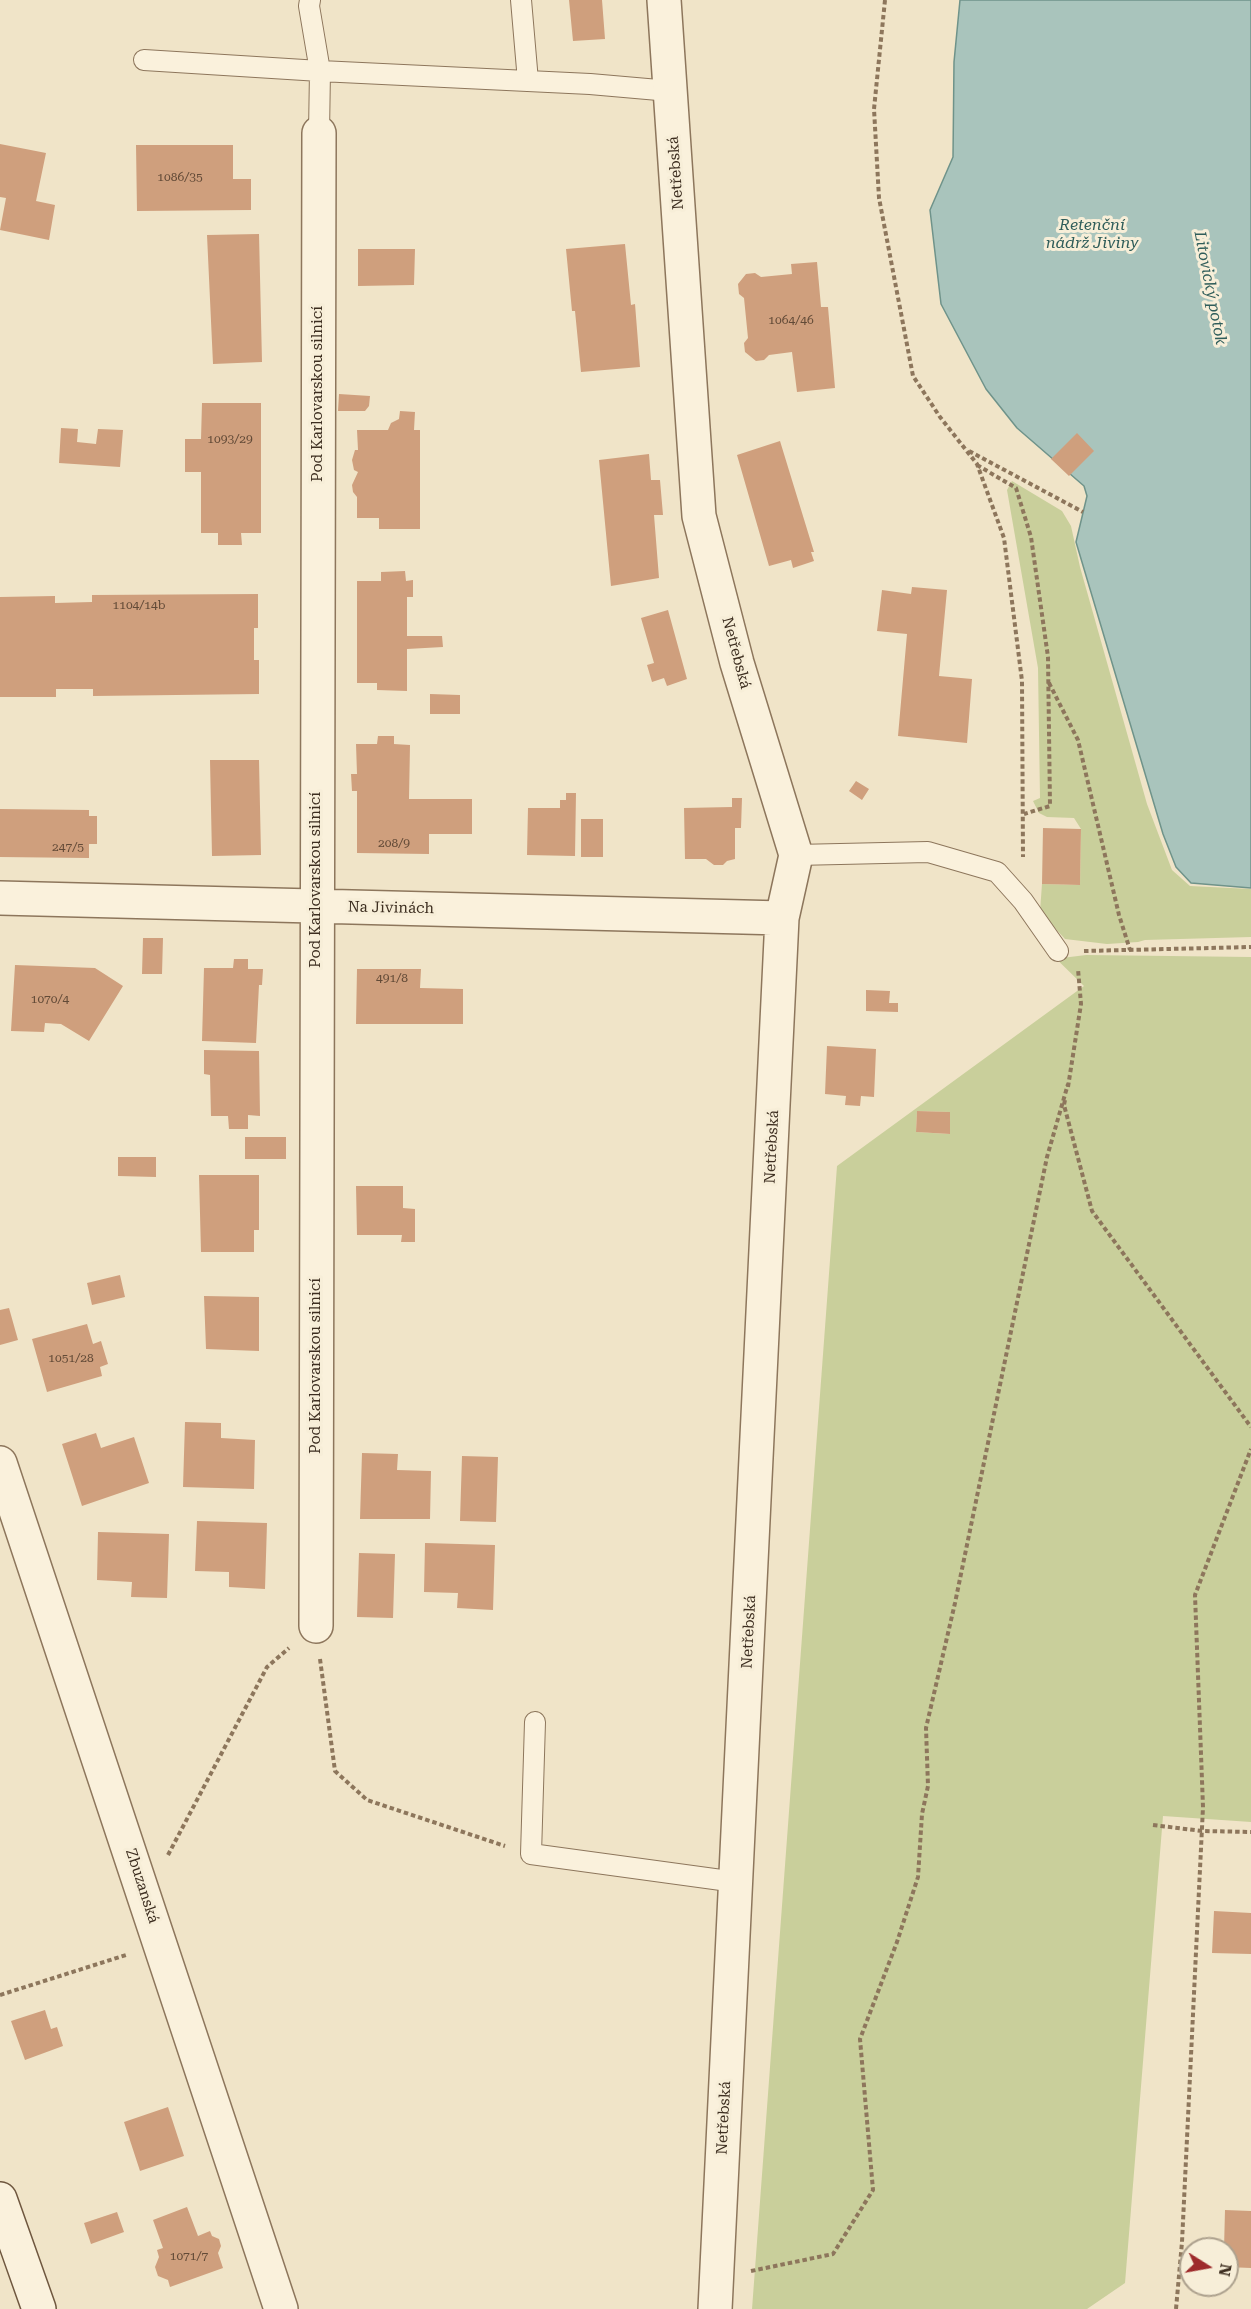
<!DOCTYPE html>
<meta charset="utf-8">
<style>
body{margin:0}
#map{position:relative;width:1251px;height:2309px;overflow:hidden;background:#f0e4c8;font-family:"Roboto Serif",serif}
canvas{display:block}
.north{position:absolute;left:1179px;top:2237px;width:60px;height:60px;box-sizing:border-box;background:#f7eed8;border:2px solid #ada18e;border-radius:50%;rotate:101deg;font-size:16px;font-weight:700;line-height:24px;text-align:center;color:#3d2e20}
.north::after{content:'';display:block;margin:auto;width:21px;height:27px;background:#9e2a2b;clip-path:polygon(50% 0,100% 100%,50% 72%,0 100%)}
</style>
<div id="map">
<canvas width="1251" height="2309"></canvas>
<div class="north">N</div>
</div>
<script>
const ctx = document.querySelector('canvas').getContext('2d');
ctx.lineJoin = 'round';
function fill(path, color) { ctx.fillStyle = color; ctx.fill(path, 'evenodd'); }
const poly = rows => new Path2D(rows.map(r => 'M' + r).join(''));
function strokePath(path, color, width, dash) { ctx.strokeStyle = color; ctx.lineWidth = width; ctx.lineCap = dash ? 'butt' : 'round'; ctx.setLineDash(dash || []); ctx.stroke(path); }
function drawText(font, color, halo, rows, align = 'center') {
  ctx.font = font + ' "Roboto Serif",serif'; ctx.lineWidth = 6; ctx.setLineDash([]); ctx.textBaseline = 'middle'; ctx.strokeStyle = halo; ctx.fillStyle = color; for (const [text, x, y, turn = 0] of rows) {
    ctx.save(); ctx.translate(x, y); ctx.rotate((+turn || 0) * Math.PI / 180); ctx.textAlign = isNaN(turn) ? turn : align; if (halo) ctx.strokeText(text, 0, 0); ctx.fillText(text, 0, 0); ctx.restore();
  }
}
fill(poly([
 [1012,481,1062,511,1071,526,1080,567,1147,804,1172,870,1190,886,1251,889,1251,937,1145,940,1138,942,1107,944,1065,939,1040,912,1042,884,1080,885,1081,829,1074,818,1047,817,1039,813,1033,801,1040,798,1038,668,1007,490],
 [1040,940,1062,958,1086,955,1251,957,1251,1822,1163,1816,1125,2283,1087,2309,752,2309,837,1166,1084,986,1040,943],
 [917,1111,950,1112,949,1134,916,1132]
]), '#c9cf9b');
const water = poly([
 [960,0,1251,0,1251,888,1191,883,1176,867,1163,834,1076,542,1087,496,1084,486,1017,428,986,389,941,304,930,210,953,157,954,62,960,0]
]);
fill(water, '#a9c4bc');
strokePath(water, '#6f938a', 1.5);
fill(poly([
 [569,0,602,0,605,39,573,41],
 [0,144,46,153,36,201,55,205,49,240,0,230,6,198,0,197],
 [136,145,233,145,233,179,251,179,251,210,137,211],
 [259,234,262,362,213,364,207,235],
 [625,244,631,305,635,304,640,367,581,372,575,311,572,311,566,249],
 [358,249,415,249,414,285,358,286],
 [817,262,821,307,828,307,835,388,797,392,792,352,769,355,764,360,756,361,745,352,744,343,748,338,744,298,739,294,738,284,746,274,755,273,761,277,792,274,791,264],
 [339,394,370,396,369,406,365,411,338,411],
 [202,403,261,403,261,533,241,533,242,545,218,545,218,533,201,533,201,472,185,472,185,439,201,439],
 [400,411,415,412,414,430,420,430,420,529,379,529,379,518,357,518,357,497,353,492,352,485,358,472,354,470,352,460,355,450,358,450,357,430,388,430,391,423,399,419],
 [61,428,78,429,77,442,96,444,98,429,123,430,120,467,59,463],
 [1077,433,1094,451,1069,476,1051,459],
 [780,441,814,552,811,552,814,561,793,568,791,560,769,566,737,455],
 [649,454,651,480,660,480,663,515,654,515,659,578,611,586,599,460],
 [405,571,406,581,413,580,413,597,407,597,407,636,442,636,443,647,407,649,407,691,377,690,377,683,357,683,357,581,381,581,381,572],
 [912,587,947,590,939,676,972,679,967,743,898,736,907,634,877,631,882,590,911,594],
 [258,594,258,628,254,628,254,660,259,660,259,694,93,696,93,689,56,689,56,697,0,697,0,597,55,596,55,603,92,602,92,595],
 [668,610,687,679,667,686,664,678,652,682,647,665,654,663,641,618],
 [430,694,460,695,460,714,430,714],
 [378,736,394,736,394,744,410,745,409,799,472,799,472,834,429,834,429,854,357,853,357,791,352,791,351,774,357,774,356,744,377,744],
 [210,760,259,760,261,855,212,856],
 [856,781,869,789,862,800,849,791],
 [566,793,576,793,575,856,527,855,528,808,560,808,560,800,566,800],
 [732,798,742,798,741,828,735,828,735,859,727,861,723,865,714,865,706,859,685,859,684,808,732,807],
 [0,809,89,810,89,816,97,816,97,844,89,844,89,858,0,857],
 [581,819,603,819,603,857,581,857],
 [1043,828,1081,829,1080,885,1042,884],
 [143,938,163,938,162,974,142,974],
 [234,959,248,959,248,969,263,969,262,985,259,985,256,1043,202,1041,204,968,233,968],
 [15,965,95,968,123,986,89,1041,61,1024,45,1023,44,1032,11,1031],
 [357,969,421,969,420,988,463,989,463,1024,356,1024],
 [866,990,890,991,889,1003,898,1003,898,1012,866,1011],
 [827,1046,876,1049,874,1097,861,1096,860,1106,845,1105,846,1096,825,1094],
 [204,1050,259,1051,260,1116,248,1115,248,1129,229,1129,228,1116,211,1116,210,1075,204,1074],
 [917,1111,950,1112,950,1134,916,1132],
 [245,1137,286,1137,286,1159,245,1159],
 [118,1157,156,1157,156,1177,118,1176],
 [199,1175,259,1175,259,1230,254,1230,254,1252,201,1252],
 [356,1186,403,1186,403,1208,415,1209,415,1242,401,1242,402,1235,357,1235],
 [120,1275,125,1297,92,1305,87,1283],
 [204,1296,259,1297,259,1351,206,1349],
 [9,1308,18,1340,0,1345,0,1310],
 [87,1324,93,1344,101,1341,108,1364,100,1367,102,1376,47,1392,32,1339],
 [185,1422,221,1423,221,1438,255,1440,254,1489,183,1487],
 [96,1433,101,1448,134,1437,149,1483,82,1506,62,1444],
 [362,1453,398,1454,397,1470,431,1471,430,1519,360,1519],
 [462,1456,498,1457,496,1522,460,1521],
 [197,1521,267,1523,265,1589,229,1587,229,1572,195,1571],
 [98,1532,169,1534,167,1598,131,1597,132,1582,97,1580],
 [425,1543,495,1545,493,1610,457,1608,458,1593,424,1592],
 [359,1553,395,1554,393,1618,357,1617],
 [1214,1911,1251,1913,1251,1954,1212,1953],
 [45,2010,51,2029,57,2027,63,2046,25,2060,11,2021],
 [168,2107,184,2156,140,2171,124,2122],
 [187,2207,198,2236,210,2231,212,2236,219,2239,221,2246,218,2253,223,2268,170,2287,168,2280,158,2276,155,2267,159,2257,157,2250,163,2248,153,2220],
 [1225,2210,1251,2211,1251,2268,1227,2267,1227,2249,1224,2249],
 [117,2212,124,2232,91,2244,84,2223]
]), '#cf9f7d');
const service = poly([
 [310,0,309,6,320,71,319,133],
 [521,0,528,81],
 [144,60,320,71,590,84,670,91],
 [796,855,928,852,997,872,1023,901,1058,951],
 [535,1722,531,1854,736,1882]
]);
const minor = poly([
 [664,0,699,516,737,663,796,855,782,918,715,2309],
 [0,898,782,918],
 [0,1463,281,2309],
 [316,1626,319,133]
]);
const secondary = poly([
 [0,2199,39,2309]
]);
strokePath(service, '#8d765c', 22);
strokePath(minor, '#8d765c', 36);
strokePath(secondary, '#6f573f', 36);
strokePath(poly([
 [885,0,874,109,879,198,913,376,940,417,977,464,1004,538,1022,681,1023,857],
 [969,451,1083,512],
 [977,465,1016,488,1031,537,1048,657,1050,806,1024,814],
 [1049,683,1078,740,1119,915,1130,950],
 [1084,951,1251,947],
 [1068,1087,1081,1004,1078,969],
 [1065,1100,1064,1105,1092,1211,1251,1427],
 [320,1659,335,1771,367,1800,505,1846],
 [1153,1825,1202,1831,1251,1832],
 [168,1855,267,1667,289,1648],
 [0,1995,126,1955],
 [751,2271,833,2254,873,2190,860,2039,897,1942,918,1877,922,1814,928,1786,926,1728,955,1603,1047,1157,1068,1084],
 [1176,2309,1182,2242,1203,1807,1195,1595,1251,1449]
]), '#8d765c', 4, [4.5, 3]);
strokePath(service, '#faf1dc', 20);
strokePath(minor, '#faf1dc', 33);
strokePath(secondary, '#faf1dc', 33);
drawText('12px', '#624a37', null, [
 ["1086/35",180,177],
 ["1064/46",791,320],
 ["1093/29",230,439],
 ["1104/14b",139,605],
 ["208/9",394,843],
 ["247/5",68,847],
 ["491/8",392,978],
 ["1070/4",50,999],
 ["1051/28",71,1358],
 ["1071/7",189,2256]
]);
drawText('15px', '#3d2e20', '#f7eed8', [
 ["Netřebská",676,173,-94],
 ["Pod Karlovarskou silnicí",318,394,-90],
 ["Netřebská",736,653,75],
 ["Pod Karlovarskou silnicí",316,880,-90],
 ["Na Jivinách",391,908,1],
 ["Netřebská",772,1147,-87],
 ["Pod Karlovarskou silnicí",316,1366,-90],
 ["Netřebská",749,1632,-87],
 ["Zbuzanská",142,1886,72],
 ["Netřebská",724,2118,-87]
]);
drawText('italic 16px', '#2f5d5a', '#f7eed8', [
 ["Retenční",1092,225],
 ["nádrž Jiviny",1092,243],
 ["Litovický potok",1210,288,79]
]);
</script>
